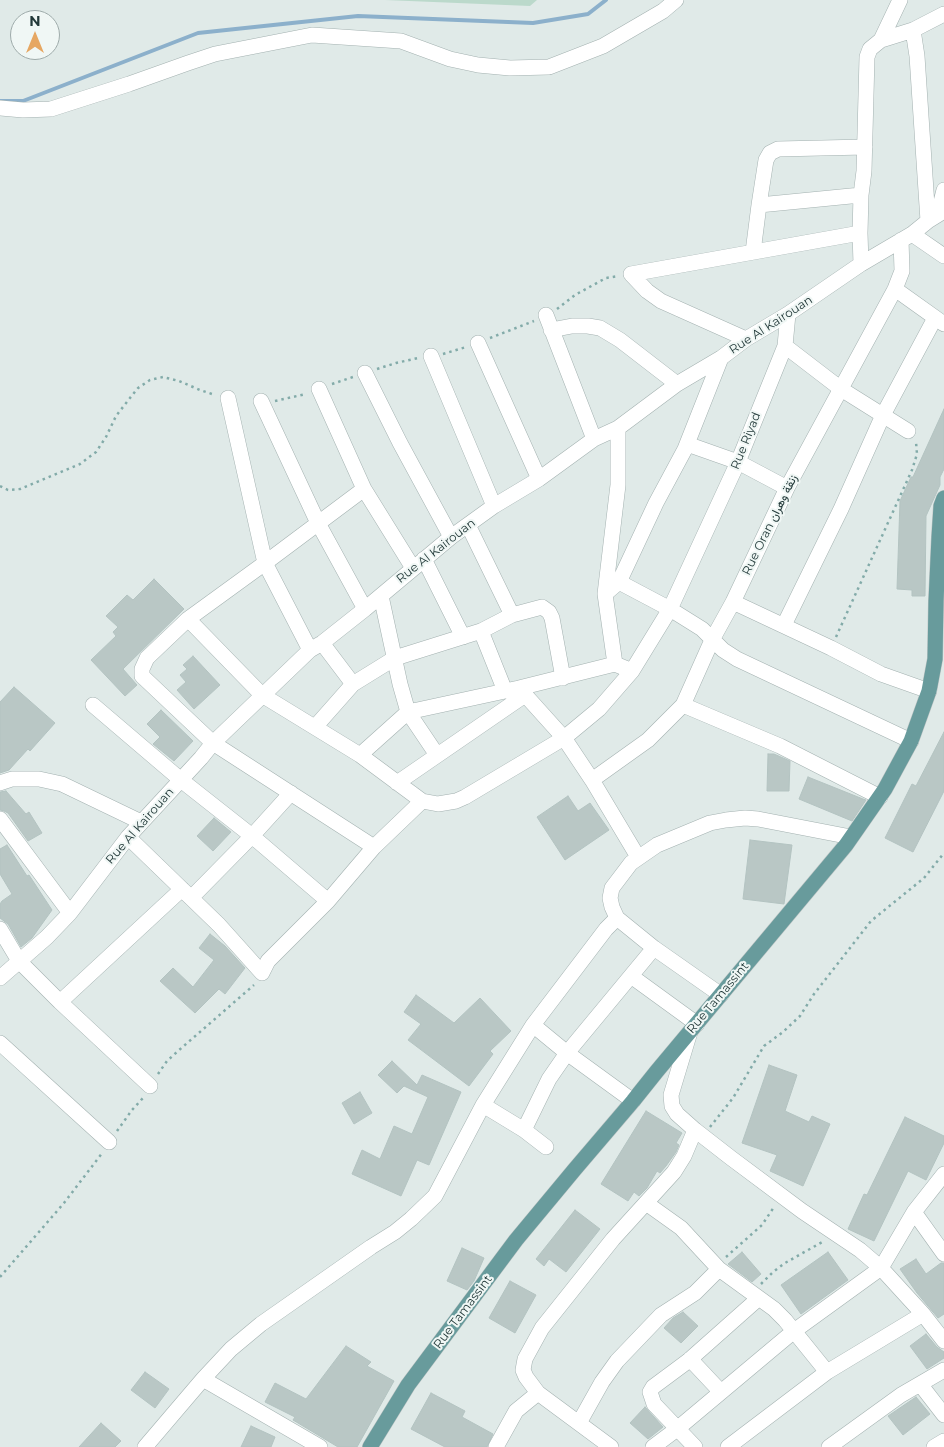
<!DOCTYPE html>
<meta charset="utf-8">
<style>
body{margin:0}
#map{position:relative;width:944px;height:1447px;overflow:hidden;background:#e0eae8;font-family:Montserrat,sans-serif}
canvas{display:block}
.north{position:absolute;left:10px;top:10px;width:50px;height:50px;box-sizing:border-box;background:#f0f7f5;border:1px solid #9eabaa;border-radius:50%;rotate:0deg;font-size:14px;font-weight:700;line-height:20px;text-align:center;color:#223939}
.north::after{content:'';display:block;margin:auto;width:18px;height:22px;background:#e6a762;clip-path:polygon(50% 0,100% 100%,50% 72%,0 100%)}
</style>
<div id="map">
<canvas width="944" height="1447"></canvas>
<div class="north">N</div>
</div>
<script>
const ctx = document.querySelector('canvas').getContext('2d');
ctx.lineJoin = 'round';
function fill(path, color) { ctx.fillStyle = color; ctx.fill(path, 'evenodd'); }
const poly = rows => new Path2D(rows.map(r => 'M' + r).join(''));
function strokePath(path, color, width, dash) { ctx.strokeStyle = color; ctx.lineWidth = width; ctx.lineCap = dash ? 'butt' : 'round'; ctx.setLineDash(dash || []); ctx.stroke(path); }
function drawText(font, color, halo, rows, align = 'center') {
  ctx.font = font + ' Montserrat,Vazirmatn,sans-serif'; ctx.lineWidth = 4; ctx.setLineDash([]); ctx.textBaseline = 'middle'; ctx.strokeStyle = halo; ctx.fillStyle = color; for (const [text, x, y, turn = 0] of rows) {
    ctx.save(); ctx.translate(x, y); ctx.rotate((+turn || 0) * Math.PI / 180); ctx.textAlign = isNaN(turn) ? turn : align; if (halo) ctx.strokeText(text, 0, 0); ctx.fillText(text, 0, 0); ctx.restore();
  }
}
fill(poly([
 [385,0,537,0,530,6]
]), '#bbd9cb');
strokePath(poly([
 [0,101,23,101,198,33,358,16,533,23,588,14,606,0]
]), '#8cb0cb', 4);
const building = poly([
 [944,409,944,469,940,477,940,485,926,516,925,596,912,596,912,590,897,589,900,501,911,477,913,477,944,409],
 [154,579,184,609,123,669,137,685,125,696,91,660,116,636,113,632,118,627,106,616,127,595,133,600,154,579],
 [193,656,220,685,194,709,177,690,186,682,180,675,187,669,183,665,193,656],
 [14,687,55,723,30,751,28,749,9,770,0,773,0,702,14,687],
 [161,710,193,741,174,761,153,744,160,737,147,724,161,710],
 [944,732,944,791,913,852,885,838,912,784,916,786,944,732],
 [768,754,774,754,790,761,789,791,767,791,768,754],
 [808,777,863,799,866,800,852,821,799,799,808,777],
 [6,791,26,814,29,812,42,833,28,841,8,813,4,811,0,810,0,792,6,791],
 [568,796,578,811,590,803,609,830,565,860,537,817,568,796],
 [214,818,231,832,213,851,197,836,214,818],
 [750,840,792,845,784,904,743,899,750,840],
 [7,845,27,876,29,875,52,910,32,938,21,947,8,924,0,918,0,904,2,901,12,894,0,874,0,849,7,845],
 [210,934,225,946,245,968,225,994,219,989,195,1013,160,981,173,968,193,987,214,960,199,948,210,934],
 [416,995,454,1023,480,998,511,1031,490,1051,493,1054,469,1086,408,1040,421,1024,404,1012,416,995],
 [392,1061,417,1085,422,1075,461,1092,429,1165,417,1160,401,1196,352,1174,362,1150,380,1159,394,1126,412,1134,428,1097,404,1086,397,1093,378,1075,392,1061],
 [769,1065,797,1075,785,1111,809,1122,812,1116,830,1124,803,1186,770,1171,777,1155,742,1143,769,1065],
 [360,1092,372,1113,354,1124,342,1103,360,1092],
 [646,1111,682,1133,676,1143,679,1145,676,1152,666,1166,660,1173,657,1171,647,1188,639,1196,634,1192,628,1201,601,1184,646,1111],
 [905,1117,944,1136,944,1143,926,1180,908,1171,874,1241,848,1229,864,1194,867,1195,905,1117],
 [575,1210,600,1229,566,1272,549,1259,544,1266,536,1259,575,1210],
 [462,1248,484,1258,474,1281,467,1290,447,1281,462,1248],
 [742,1252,761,1274,752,1282,728,1264,742,1252],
 [828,1252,848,1280,801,1314,781,1285,828,1252],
 [916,1259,926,1274,941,1263,944,1263,944,1314,938,1318,917,1293,900,1269,916,1259],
 [510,1281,536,1295,515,1333,489,1318,510,1281],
 [683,1312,698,1326,681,1343,664,1328,673,1318,683,1312],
 [926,1334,937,1347,944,1352,944,1358,927,1369,910,1346,926,1334],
 [346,1346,371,1362,367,1366,394,1381,357,1447,338,1447,293,1420,295,1417,265,1402,275,1383,306,1399,346,1346],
 [145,1372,169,1389,155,1408,131,1390,145,1372],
 [431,1393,465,1411,462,1417,493,1434,487,1447,445,1447,411,1429,431,1393],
 [916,1397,930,1414,903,1435,888,1416,916,1397],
 [645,1407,663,1427,648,1439,630,1423,645,1407],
 [101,1423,121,1441,115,1447,79,1447,101,1423],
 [251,1426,275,1437,271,1447,241,1447,251,1426]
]);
fill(building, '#b9c7c5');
strokePath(building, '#b3c3c1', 1);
const minor = poly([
 [913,30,917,56,928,221],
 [881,40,900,0],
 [0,108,23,110,51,109,129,84,188,63,215,54,312,35,401,41,450,59,478,65,510,68,549,67,603,46,663,11,676,0],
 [759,205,861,195],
 [938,214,944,190],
 [912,234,944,256],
 [753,252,759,205,766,160,770,153,778,149,865,147],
 [861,264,860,233,861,195,864,171,867,57,870,49,881,40,913,30,944,14],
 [631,274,860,233],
 [631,274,647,291,661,301,746,339],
 [895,289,944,324],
 [546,315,594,439],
 [551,330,572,326,588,326,600,328,620,340,677,384],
 [478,343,539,479],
 [785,346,841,389,908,431],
 [431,356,494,506],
 [365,373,400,443,451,537],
 [319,389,364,489,413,568],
 [228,398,265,563,364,489],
 [261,401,318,523,365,609],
 [687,444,738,462,787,488],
 [468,525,512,615],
 [424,559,463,637],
 [619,582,670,609,702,629,723,650,737,659,911,741],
 [605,594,619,582,656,503,685,449,721,358],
 [381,596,400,684,408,712,437,755],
 [733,602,831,648,881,674,929,691],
 [188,619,262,695,360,755,422,801,438,804,456,801,465,797,564,738,599,709,632,671,670,609,738,462,785,346,788,314],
 [784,625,841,509,883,415,935,318],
 [481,631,505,691],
 [322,643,353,684],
 [310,650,265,563,188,619,147,658,142,669,142,676,213,743,374,847],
 [615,664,605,594,618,485,618,428],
 [519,688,564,738,592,780,638,857],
 [93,705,181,780,252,836,328,901],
 [683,705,780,746,880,797],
 [315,727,353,684,395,658,481,631,512,615,542,607,549,612,552,618,563,678],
 [360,755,408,712,519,688,615,664,632,671],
 [592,780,648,740,683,705,712,640,733,602,787,488,895,289,902,271,901,240],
 [0,783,12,779,39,779,62,784,141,822],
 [397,783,525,695],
 [0,819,70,913],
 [128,837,219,925,262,973,268,961,328,901,374,847,422,801],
 [191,898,252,836,291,793],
 [0,929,19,961,60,1002,150,1086],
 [631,976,697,1024],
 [0,978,47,937,70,913,128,837,201,758,213,743,310,650,322,643,365,609,451,537,494,506,539,479,594,439,618,428,677,384,721,358,746,339,788,314,861,264,912,234,928,221,944,211],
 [721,995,654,948,617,918,612,907,610,898,612,888,631,863,657,845,710,823,726,820,745,818,758,819,851,837],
 [60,1002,182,889],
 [533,1025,567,1053,633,1101],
 [690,1032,671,1095,672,1106,677,1114,695,1130,731,1158,802,1211,860,1250,881,1268,923,1314,944,1341],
 [0,1043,109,1142],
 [483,1105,524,1130,546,1147],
 [524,1130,549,1079,567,1053,654,948],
 [646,1203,681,1228,719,1269,774,1309,785,1320,827,1372],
 [914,1212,944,1254],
 [690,1359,721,1392],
 [203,1379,320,1447],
 [920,1384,944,1415],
 [579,1423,602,1382,617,1361,661,1315,695,1293,719,1269],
 [145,1447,203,1379,231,1349,261,1324,371,1247,395,1232,411,1219,435,1196,483,1105,533,1025,606,929,617,918],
 [496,1447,516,1411,538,1393],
 [611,1447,538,1393,526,1377,523,1370,525,1359,542,1328,613,1239,674,1172,684,1156,695,1130],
 [653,1447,677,1429,794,1331,881,1268,914,1212,944,1174],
 [695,1447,654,1404,650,1392,653,1387,688,1361,759,1298],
 [728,1447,827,1372,923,1314],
 [829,1447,901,1395,944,1370],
 [934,1447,944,1441]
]);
const major = poly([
 [370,1447,408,1385,516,1240,575,1169,633,1101,657,1071,846,845,885,789,911,741,929,691,935,659,936,601,939,537,941,506,944,498]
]);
strokePath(minor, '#a3b1b0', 16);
strokePath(major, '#bdc4c4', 16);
strokePath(poly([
 [557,309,575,295,606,278,619,276],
 [490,338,534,321],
 [443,354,466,347],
 [377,369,396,363,418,358],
 [332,384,353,377],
 [275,401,306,394],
 [0,486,8,490,20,489,80,464,96,452,106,437,116,416,130,398,138,388,150,380,163,377,179,381,200,390,215,395],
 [836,637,912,470,917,454,916,442],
 [158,1074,167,1061,178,1051,254,985],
 [710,1127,733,1098,764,1046,783,1032,800,1016,814,994,871,921,924,878,944,853],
 [117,1131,132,1110,143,1098],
 [726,1257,762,1225,774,1207],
 [0,1277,64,1203,103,1152],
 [761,1284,773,1272,785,1263,824,1241]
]), '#83aba9', 2.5, [2.5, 4]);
strokePath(minor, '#fff', 15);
strokePath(major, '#689b9c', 15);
drawText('12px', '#223939', '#f0f7f5', [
 ["Rue Al Kairouan",771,325,-33],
 ["Rue Riyad",746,441,-68],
 ["Rue Oran زنقة وهران",770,525,-64],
 ["Rue Al Kairouan",436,551,-38],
 ["Rue Al Kairouan",140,826,-49],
 ["Rue Tamassint",718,998,-50],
 ["Rue Tamassint",463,1312,-53]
]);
</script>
